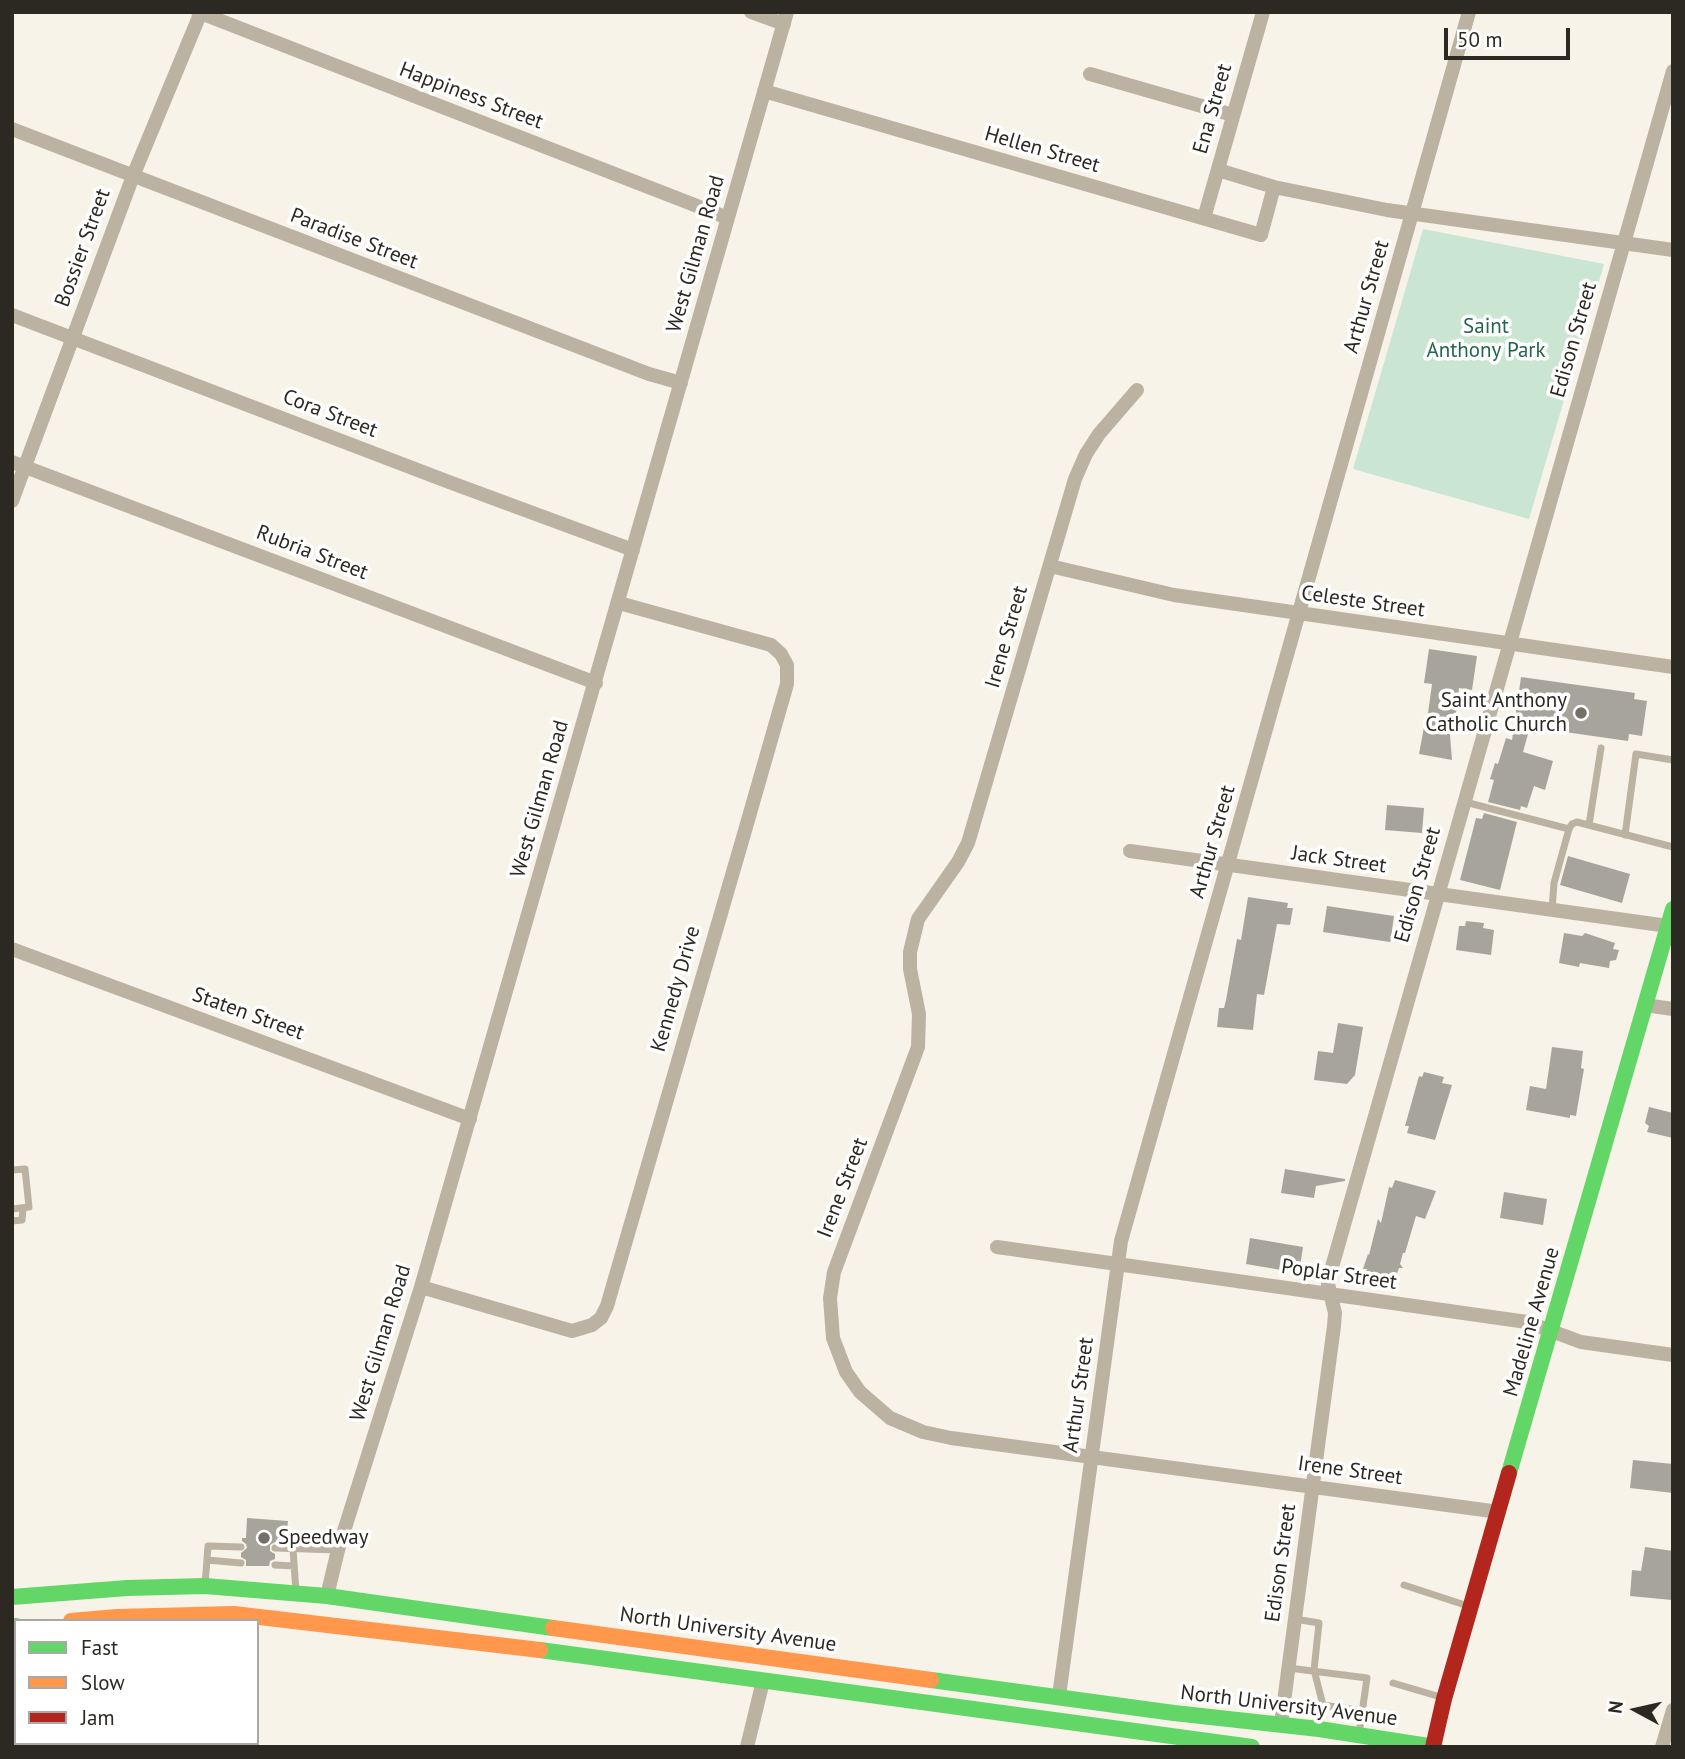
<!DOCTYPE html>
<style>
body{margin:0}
#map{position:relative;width:1685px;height:1759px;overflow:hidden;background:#f7f3e8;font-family:"PT Sans",sans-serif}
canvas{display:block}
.frame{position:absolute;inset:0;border:14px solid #2c2922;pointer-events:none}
.legend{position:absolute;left:14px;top:1619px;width:245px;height:126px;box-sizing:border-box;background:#fff;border:2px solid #aba9a7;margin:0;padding:9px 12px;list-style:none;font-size:21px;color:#2c2922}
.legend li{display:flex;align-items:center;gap:14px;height:35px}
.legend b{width:35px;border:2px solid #aba9a7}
.north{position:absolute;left:1601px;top:1675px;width:70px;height:70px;-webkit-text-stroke:5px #fff;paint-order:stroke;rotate:278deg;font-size:19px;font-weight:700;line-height:28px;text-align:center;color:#2c2922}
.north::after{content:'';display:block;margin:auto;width:24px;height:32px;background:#2c2922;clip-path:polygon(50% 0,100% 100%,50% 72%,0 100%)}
.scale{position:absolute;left:1444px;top:28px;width:126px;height:32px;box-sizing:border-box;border:4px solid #2c2922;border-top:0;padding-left:9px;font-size:21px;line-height:24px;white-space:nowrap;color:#2c2922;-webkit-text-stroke:5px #fff;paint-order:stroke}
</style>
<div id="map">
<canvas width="1685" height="1759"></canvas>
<div class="frame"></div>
<ul class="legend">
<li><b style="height:9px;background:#63d668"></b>Fast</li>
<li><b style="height:9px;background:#ff974d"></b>Slow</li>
<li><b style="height:9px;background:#b3261e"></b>Jam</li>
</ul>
<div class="north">N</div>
<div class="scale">50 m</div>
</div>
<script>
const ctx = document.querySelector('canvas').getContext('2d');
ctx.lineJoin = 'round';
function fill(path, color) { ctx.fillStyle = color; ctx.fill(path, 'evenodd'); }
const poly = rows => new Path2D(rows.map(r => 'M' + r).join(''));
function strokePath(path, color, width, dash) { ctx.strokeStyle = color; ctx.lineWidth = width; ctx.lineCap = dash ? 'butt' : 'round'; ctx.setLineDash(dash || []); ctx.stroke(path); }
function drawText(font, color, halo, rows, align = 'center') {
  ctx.font = font + ' "PT Sans",sans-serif'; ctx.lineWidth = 7; ctx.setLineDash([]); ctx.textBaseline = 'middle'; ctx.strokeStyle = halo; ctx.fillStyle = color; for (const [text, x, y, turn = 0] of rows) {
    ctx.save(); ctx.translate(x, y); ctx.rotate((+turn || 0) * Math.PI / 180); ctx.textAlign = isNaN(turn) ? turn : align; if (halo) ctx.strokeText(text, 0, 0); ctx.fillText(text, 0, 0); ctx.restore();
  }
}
fill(poly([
 [1423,229,1604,264,1529,519,1353,469]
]), '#cae5d1');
fill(poly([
 [1429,649,1477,656,1472,690,1459,688,1456,714,1453,714,1450,735,1452,760,1419,754,1424,727,1426,728,1432,684,1424,683],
 [1521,677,1635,693,1634,699,1647,701,1642,736,1629,734,1628,741,1530,727,1523,752,1553,761,1545,790,1534,786,1527,808,1521,806,1520,810,1488,802,1494,780,1490,779,1495,763,1498,764,1506,738,1512,740],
 [1387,805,1424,808,1422,833,1385,830],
 [1484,813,1517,822,1500,890,1460,880,1476,818,1482,819],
 [1568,856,1630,874,1622,903,1560,885],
 [1248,897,1288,903,1287,908,1293,908,1290,925,1277,924,1264,995,1257,994,1253,1030,1217,1027,1219,1008,1224,1008,1226,1000,1237,939,1241,940],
 [1327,906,1394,916,1392,930,1394,934,1390,942,1323,932],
 [1466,921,1484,923,1483,928,1494,930,1491,955,1456,950,1459,926,1465,926],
 [1564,933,1582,936,1585,933,1615,943,1613,949,1619,950,1616,960,1610,961,1609,968,1580,963,1579,967,1559,963],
 [1338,1023,1363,1027,1355,1075,1347,1084,1314,1080,1318,1051,1333,1053],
 [1552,1047,1583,1051,1581,1068,1584,1069,1576,1116,1570,1115,1570,1118,1526,1110,1530,1086,1546,1089],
 [1424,1072,1444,1077,1442,1083,1452,1085,1435,1140,1407,1133,1409,1126,1405,1126,1419,1076,1422,1077],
 [1649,1107,1673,1113,1673,1138,1647,1132,1649,1126,1645,1123],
 [1285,1169,1345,1179,1345,1181,1316,1186,1314,1198,1281,1193],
 [1395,1180,1436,1191,1425,1219,1416,1216,1405,1253,1403,1253,1400,1264,1403,1268,1399,1268,1393,1286,1365,1277,1367,1269,1363,1269,1368,1254,1369,1255,1378,1219,1381,1223,1389,1187,1392,1188],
 [1504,1192,1547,1199,1543,1225,1500,1218],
 [1250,1238,1303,1247,1299,1273,1246,1264],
 [1633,1460,1673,1464,1673,1493,1630,1488],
 [247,1518,288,1521,286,1542,275,1542,270,1545,270,1551,275,1554,275,1559,270,1561,269,1566,246,1566,246,1560,241,1557,241,1553,247,1548,246,1544,242,1541,242,1538,246,1538],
 [1645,1547,1673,1551,1672,1600,1630,1596,1632,1570,1641,1571]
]), '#a7a49c');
strokePath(poly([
 [1465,802,1569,829,1572,824,1577,822,1673,847],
 [1589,825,1601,748],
 [1625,835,1636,754,1673,760],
 [1552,910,1554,883,1569,829],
 [12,1170,25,1169,29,1207,12,1209],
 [12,1221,22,1220,23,1208],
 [275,1548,337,1550],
 [293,1549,296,1592],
 [207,1560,241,1563],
 [275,1565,294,1566],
 [205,1585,208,1546,241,1547],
 [1404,1585,1471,1607],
 [1295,1619,1319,1623,1314,1670,1323,1705,1319,1728],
 [12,1667,16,1666],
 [1289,1668,1367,1678,1359,1734],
 [1393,1683,1444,1698],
 [1323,1705,1363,1711],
 [88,1747,89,1743],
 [203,1747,204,1743]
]), '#bbb2a2', 7);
strokePath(poly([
 [198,12,728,218],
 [751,12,784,24],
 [1090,74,1233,115],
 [764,91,1261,235,1274,187,1218,170],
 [12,129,649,374,681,383],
 [1274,187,1387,210,1673,250],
 [1204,218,1263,12],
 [12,315,449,482,633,550],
 [1137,390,1099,434,1086,454,1075,479,968,843,958,862,918,919,910,952,910,969,919,1014,918,1047,834,1272,830,1298,833,1338,846,1372,860,1392,890,1418,923,1432,951,1438,1499,1512],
 [12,462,596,683],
 [12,501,133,176,201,12],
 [1050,566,1174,595,1673,667],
 [1130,851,1668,926],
 [12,949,470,1119],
 [1645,1005,1673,1009],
 [997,1247,1527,1322,1581,1342,1673,1355],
 [421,1287,572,1331,592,1325,601,1318,607,1306,744,834,787,684,787,665,781,654,771,645,619,603],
 [327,1596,338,1550,421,1287,787,12],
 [1059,1696,1121,1241,1469,12],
 [1281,1724,1334,1326,1335,1313,1328,1284,1330,1274,1673,71],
 [747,1747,763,1681],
 [1662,1747,1673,1710]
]), '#bbb2a2', 14);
strokePath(poly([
 [1509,1473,1673,909],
 [12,1597,127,1588,205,1586,327,1596,553,1628],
 [12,1626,16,1626],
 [540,1650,1252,1747],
 [931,1680,1174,1713,1319,1729,1435,1747]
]), '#63d668', 16);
strokePath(poly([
 [71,1621,117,1617,234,1614,540,1650],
 [553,1628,931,1680]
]), '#ff974d', 16);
strokePath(poly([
 [1433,1747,1444,1699,1509,1473]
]), '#b3261e', 16);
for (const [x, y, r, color] of [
 [1581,713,7,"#737067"],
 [264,1538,7,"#737067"]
]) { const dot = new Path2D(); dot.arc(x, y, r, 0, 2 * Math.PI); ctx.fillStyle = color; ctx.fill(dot); strokePath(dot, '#fff', 2.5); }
drawText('21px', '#2c2922', '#fff', [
 ["Happiness Street",471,96,21],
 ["Ena Street",1213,109,-74],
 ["Hellen Street",1042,150,16],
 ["Paradise Street",354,239,21],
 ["Bossier Street",83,248,-70],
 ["West Gilman Road",696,254,-74],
 ["Arthur Street",1367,297,-74],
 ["Edison Street",1574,340,-74],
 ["Cora Street",330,414,21],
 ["Rubria Street",312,553,21],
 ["Celeste Street",1363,602,8],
 ["Irene Street",1007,637,-74],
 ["West Gilman Road",540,799,-74],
 ["Arthur Street",1213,842,-74],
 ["Jack Street",1339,860,8],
 ["Edison Street",1418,885,-74],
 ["Kennedy Drive",676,989,-74],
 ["Staten Street",248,1014,20],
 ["Irene Street",843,1188,-69],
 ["Poplar Street",1339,1275,8],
 ["Madeline Avenue",1532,1322,-74],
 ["West Gilman Road",381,1343,-73],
 ["Arthur Street",1079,1395,-82],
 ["Irene Street",1350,1471,8],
 ["Edison Street",1281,1563,-82],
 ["North University Avenue",728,1630,8],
 ["North University Avenue",1289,1706,7]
]);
drawText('21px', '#246649', '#fff', [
 ["Saint",1486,327],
 ["Anthony Park",1486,351]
]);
drawText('21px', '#2c2922', '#fff', [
 ["Saint Anthony",1567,701],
 ["Catholic Church",1567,725],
 ["Speedway",278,1538,"left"]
], 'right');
</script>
